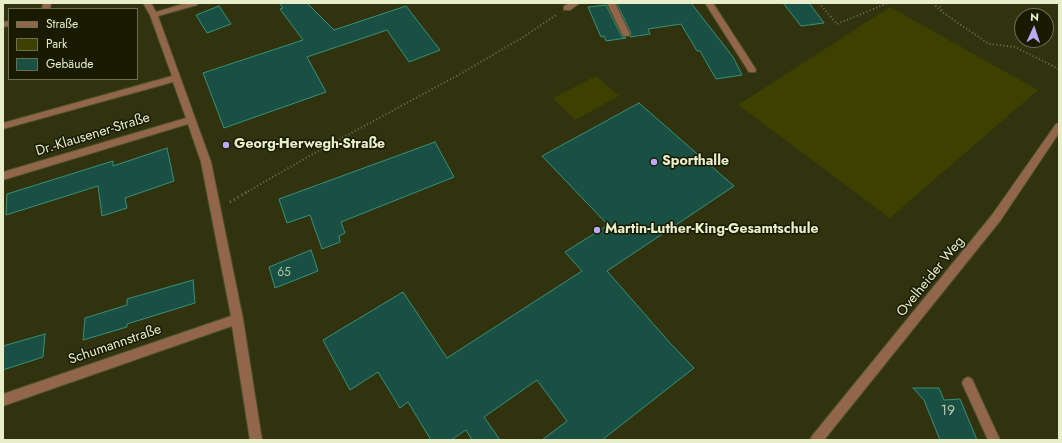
<!DOCTYPE html>
<meta charset="utf-8">
<style>
body{margin:0}
#map{position:relative;width:1062px;height:443px;overflow:hidden;background:#30330e;font-family:Jost,sans-serif}
canvas{display:block}
.frame{position:absolute;inset:0;border:4px solid #e8edca;pointer-events:none}
.legend{position:absolute;left:8px;top:8px;width:130px;height:72px;box-sizing:border-box;background:#181b00;border:1px solid #6b6f51;margin:0;padding:5px 7px;list-style:none;font-size:12px;color:#e8edca}
.legend li{display:flex;align-items:center;gap:8px;height:20px}
.legend b{width:20px;border:1px solid #6b6f51}
.north{position:absolute;left:1014px;top:8px;width:40px;height:40px;box-sizing:border-box;background:#181b00;border:1px solid #6b6f51;border-radius:50%;rotate:3deg;font-size:11px;font-weight:700;line-height:16px;text-align:center;color:#e8edca}
.north::after{content:'';display:block;margin:auto;width:14px;height:18px;background:#bbaaf6;clip-path:polygon(50% 0,100% 100%,50% 72%,0 100%)}
</style>
<div id="map">
<canvas width="1062" height="443"></canvas>
<div class="frame"></div>
<ul class="legend">
<li><b style="height:5px;background:#91664a"></b>Straße</li>
<li><b style="height:11px;background:#3c4100"></b>Park</li>
<li><b style="height:11px;background:#1a5043"></b>Gebäude</li>
</ul>
<div class="north">N</div>
</div>
<script>
const ctx = document.querySelector('canvas').getContext('2d');
ctx.lineJoin = 'round';
function fill(path, color) { ctx.fillStyle = color; ctx.fill(path, 'evenodd'); }
const poly = rows => new Path2D(rows.map(r => 'M' + r).join(''));
function strokePath(path, color, width, dash) { ctx.strokeStyle = color; ctx.lineWidth = width; ctx.lineCap = dash ? 'butt' : 'round'; ctx.setLineDash(dash || []); ctx.stroke(path); }
function drawText(font, color, halo, rows, align = 'center') {
  ctx.font = font + ' Jost,sans-serif'; ctx.lineWidth = 3; ctx.setLineDash([]); ctx.textBaseline = 'middle'; ctx.strokeStyle = halo; ctx.fillStyle = color; for (const [text, x, y, turn = 0] of rows) {
    ctx.save(); ctx.translate(x, y); ctx.rotate((+turn || 0) * Math.PI / 180); ctx.textAlign = isNaN(turn) ? turn : align; if (halo) ctx.strokeText(text, 0, 0); ctx.fillText(text, 0, 0); ctx.restore();
  }
}
fill(poly([
 [890,7,1038,90,890,218,738,105],
 [596,76,619,96,575,120,553,98]
]), '#3c4100');
const building = poly([
 [279,3,307,3,334,30,406,6,440,50,409,62,387,30,307,57,326,92,224,128,203,73,303,40,280,9,283,8,279,3],
 [622,3,691,3,733,57,742,75,716,79,700,51,697,51,681,24,648,29,650,34,630,37,631,33,617,4,622,3],
 [783,3,809,3,824,23,801,26,783,3],
 [606,5,622,37,626,38,606,41,604,36,601,37,588,7,606,5],
 [219,6,231,24,207,33,196,15,219,6],
 [639,103,734,186,607,271,670,343,694,368,602,440,542,440,567,421,537,380,484,417,500,440,472,440,466,430,451,440,431,440,408,402,400,408,378,372,350,390,323,340,403,292,447,358,582,271,565,252,608,225,542,156,639,103],
 [435,142,454,177,341,222,345,233,339,236,340,242,322,249,310,215,287,223,279,199,435,142],
 [167,148,174,181,125,198,127,208,102,216,98,186,6,215,7,194,113,161,113,166,167,148],
 [311,250,318,271,275,288,269,267,311,250],
 [193,280,195,303,127,324,127,327,83,340,85,318,127,305,127,299,193,280],
 [45,334,43,357,3,370,3,346,45,334],
 [913,388,939,388,944,400,960,399,977,440,940,440,924,400,913,388]
]);
fill(building, '#1a5043');
strokePath(building, '#36917b', 1);
const minor = poly([
 [43,3,51,3,50,9,42,9,43,3],
 [143,3,151,3,156,12,186,3,198,3,197,5,158,16,211,162,243,319,262,440,250,440,232,326,3,406,3,394,231,316,201,162,188,124,3,180,3,172,186,118,173,82,3,129,3,123,172,76,150,15,143,3],
 [570,3,580,3,570,10,564,10,564,6,570,3],
 [607,3,615,3,630,34,629,36,623,36,607,3],
 [705,3,713,3,755,68,756,70,755,72,749,72,705,3],
 [9,21,9,26,3,27,3,22,9,21],
 [1059,123,1059,133,1000,221,824,440,810,440,812,436,992,215,1056,124,1059,123],
 [968,377,972,379,1000,440,988,440,962,383,964,379,968,377]
]);
strokePath(minor, '#4d512c', 2);
strokePath(poly([
 [819,3,837,24,888,3],
 [933,3,942,12,989,44,1015,47,1059,69],
 [939,3,942,11],
 [245,193,320,150,462,73,525,36,556,15]
]), '#737652', 2, [1, 2.5]);
strokePath(poly([
 [230,202,247,192]
]), '#737652', 3, [1, 3.5]);
fill(minor, '#91664a');
for (const [x, y, r, color] of [
 [226,145,4,"#bbaaf6"],
 [654,162,4,"#bbaaf6"],
 [597,230,4,"#bbaaf6"]
]) { const dot = new Path2D(); dot.arc(x, y, r, 0, 2 * Math.PI); ctx.fillStyle = color; ctx.fill(dot); strokePath(dot, '#181b00', 1.5); }
drawText('12px', '#b4c6a8', null, [
 ["65",284,273]
]);
drawText('14px', '#e8edca', '#181b00', [
 ["Dr.-Klausener-Straße",93,135,-17],
 ["Ovelheider Weg",931,277,-51],
 ["Schumannstraße",115,345,-19]
]);
drawText('bold 14px', '#e8edca', '#181b00', [
 ["Georg-Herwegh-Straße",234,145],
 ["Sporthalle",662,162],
 ["Martin-Luther-King-Gesamtschule",605,230]
], 'left');
drawText('14px', '#b4c6a8', null, [
 ["19",948,412]
]);
</script>
